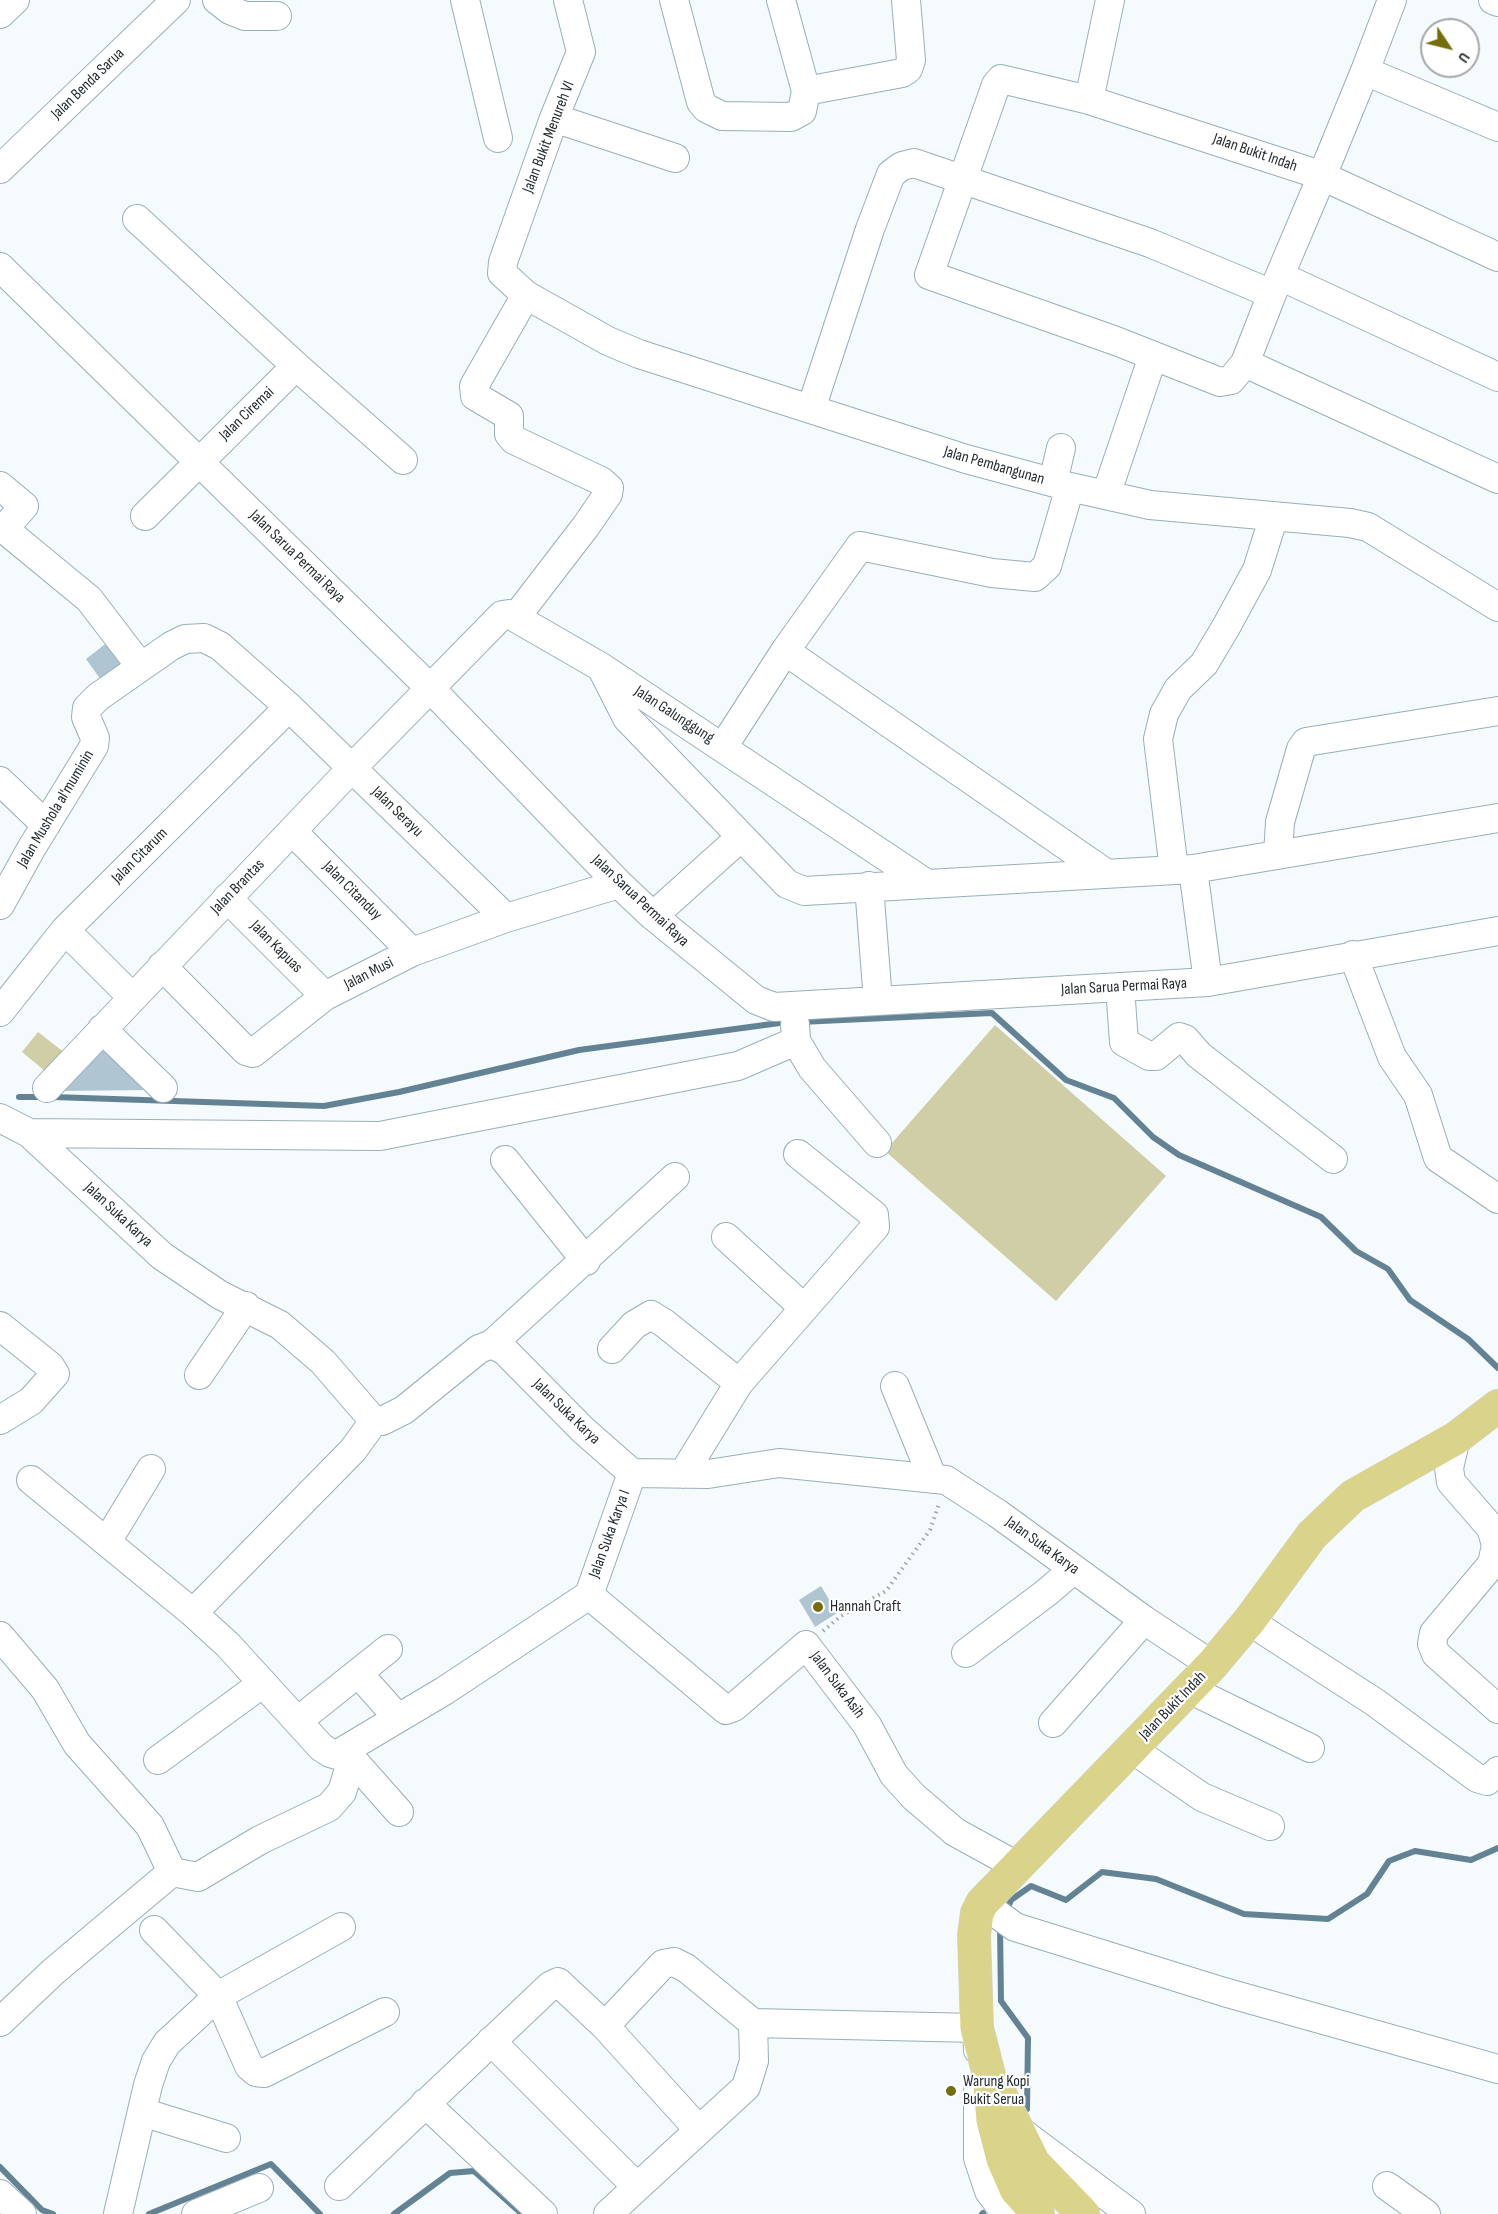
<!DOCTYPE html>
<style>
body{margin:0}
#map{position:relative;width:1498px;height:2214px;overflow:hidden;background:#f5fafc;font-family:"Sofia Sans Condensed",sans-serif}
canvas{display:block}
.north{position:absolute;left:1420px;top:18px;width:60px;height:60px;box-sizing:border-box;background:#fff;border:2px solid #a5a9ab;border-radius:50%;rotate:125deg;font-size:16px;font-weight:700;line-height:24px;text-align:center;color:#1f272c}
.north::after{content:'';display:block;margin:auto;width:21px;height:27px;background:#746e0c;clip-path:polygon(50% 0,100% 100%,50% 72%,0 100%)}
</style>
<div id="map">
<canvas width="1498" height="2214"></canvas>
<div class="north">U</div>
</div>
<script>
const ctx = document.querySelector('canvas').getContext('2d');
ctx.lineJoin = 'round';
function fill(path, color) { ctx.fillStyle = color; ctx.fill(path, 'evenodd'); }
const poly = rows => new Path2D(rows.map(r => 'M' + r).join(''));
function strokePath(path, color, width, dash) { ctx.strokeStyle = color; ctx.lineWidth = width; ctx.lineCap = dash ? 'butt' : 'round'; ctx.setLineDash(dash || []); ctx.stroke(path); }
function drawText(font, color, halo, rows, align = 'center') {
  ctx.font = font + ' "Sofia Sans Condensed",sans-serif'; ctx.lineWidth = 4.5; ctx.setLineDash([]); ctx.textBaseline = 'middle'; ctx.strokeStyle = halo; ctx.fillStyle = color; for (const [text, x, y, turn = 0] of rows) {
    ctx.save(); ctx.translate(x, y); ctx.rotate((+turn || 0) * Math.PI / 180); ctx.textAlign = isNaN(turn) ? turn : align; if (halo) ctx.strokeText(text, 0, 0); ctx.fillText(text, 0, 0); ctx.restore();
  }
}
fill(poly([
 [995,1025,1166,1176,1056,1301,885,1151],
 [38,1032,69,1056,51,1076,22,1052]
]), '#d0cea7');
strokePath(poly([
 [800,1022,992,1013,1066,1080,1114,1098,1153,1137,1179,1155,1321,1217,1356,1251,1388,1269,1410,1300,1468,1339,1498,1368],
 [19,1097,42,1097],
 [53,1097,324,1106,399,1092,579,1050,787,1022],
 [1006,1912,1011,1900,1031,1886,1066,1900,1102,1872,1156,1879,1244,1914,1328,1919,1367,1894,1389,1861,1415,1851,1471,1860,1498,1848],
 [1000,1926,1001,2001,1028,2038,1027,2109],
 [0,2167,42,2210,53,2214],
 [149,2214,271,2164,320,2214],
 [394,2214,450,2173,474,2171,522,2214],
 [982,2214,983,2213]
]), '#638394', 6);
fill(poly([
 [113,638,134,666,106,687,86,659],
 [105,1043,153,1090,54,1091],
 [821,1586,837,1613,815,1627,799,1600]
]), '#afc5d1');
const minor = poly([
 [217,0,230,10,245,16,277,16],
 [465,0,498,138],
 [568,0,581,52,554,118,503,262,502,273,526,295,608,341,639,354,966,459,1070,487,1150,505,1350,523,1368,527,1498,607],
 [674,0,701,102,706,108,722,116,791,117,802,111,806,91,781,0],
 [1392,0,1365,71,1322,176,1272,294,1245,363,1231,380,1220,382,1116,341,929,275,996,85,1001,79,1089,100,1311,172,1322,176,1498,257],
 [1493,0,1498,2],
 [0,14,15,0],
 [1365,71,1498,127],
 [806,91,902,73,908,69,911,60,906,0],
 [1089,100,1110,0],
 [554,118,675,158],
 [0,169,176,0],
 [137,219,296,366,403,460],
 [0,267,431,689,619,884,653,916,756,1000,774,1007,1208,982,1498,931],
 [1280,276,1498,377],
 [1245,363,1498,479],
 [811,409,870,229,891,174,902,166,914,163,1150,243,1272,294],
 [1053,482,1061,448],
 [0,486,24,506,4,529,89,599,141,667],
 [1106,495,1153,356],
 [145,516,296,366],
 [516,617,586,526,608,494,609,488,601,481,514,440,509,434,509,416,475,396,474,386,526,295],
 [785,651,1107,874],
 [601,667,627,718,787,884,804,891,1193,869,1498,818],
 [723,747,785,651,860,546,992,573,1035,577,1047,566,1070,487],
 [0,781,46,825],
 [292,831,412,952],
 [1278,854,1280,822,1301,749,1306,742,1498,711],
 [1193,869,1208,982],
 [1174,870,1158,739,1164,714,1178,689,1204,664,1226,627,1257,570,1274,516],
 [869,886,878,1001],
 [227,898,325,996],
 [0,905,31,849,94,746,95,738,86,717,87,708,98,697,171,646,185,639,204,638,220,646,289,707,506,918],
 [653,916,741,837],
 [65,930,132,997],
 [1353,955,1392,1057,1418,1095,1438,1158,1498,1199],
 [162,966,246,1051,253,1053,325,996,412,952,506,918,619,884],
 [1120,987,1124,1042,1149,1056,1156,1056,1179,1037,1185,1039,1199,1055,1333,1159],
 [0,1012,65,930,289,707],
 [795,1024,796,1041,812,1068,877,1143],
 [102,1029,163,1088],
 [47,1088,352,768,502,615,509,614,601,667,927,884],
 [0,1118,29,1133,162,1256,220,1295,280,1325,323,1362,374,1421,382,1421,404,1410,479,1349,492,1344,505,1351,583,1430,632,1473,708,1474,779,1463,946,1480,997,1513,1144,1620,1212,1665],
 [29,1133,380,1136,738,1066,796,1041],
 [505,1160,586,1261],
 [726,1237,804,1308],
 [0,1326,50,1366,55,1374,31,1401,0,1420],
 [492,1344,675,1177],
 [612,1349,634,1325,651,1315,664,1323,739,1383],
 [199,1375,246,1306],
 [895,1386,933,1479],
 [1456,1438,1449,1468,1451,1482,1491,1528,1496,1545,1492,1564,1434,1633,1432,1644,1436,1654,1498,1709],
 [683,1474,739,1383,875,1227,874,1215,798,1154],
 [31,1480,193,1613,228,1645,321,1747,330,1753,352,1759,399,1812],
 [108,1540,151,1469],
 [589,1595,726,1710,734,1707,806,1645,867,1725,894,1775,914,1797,955,1832,1017,1866],
 [589,1595,632,1473],
 [193,1613,353,1450,374,1421],
 [1249,1621,1376,1703,1477,1778,1487,1781,1498,1771],
 [0,1636,45,1689,77,1744,150,1826,172,1872,198,1877,260,1840,329,1807,342,1792,352,1759],
 [966,1653,1046,1593,1074,1569],
 [358,1673,398,1718],
 [1189,1689,1310,1748],
 [309,1712,388,1649],
 [1053,1723,1144,1620],
 [1132,1749,1202,1797,1270,1826],
 [338,1754,444,1691,589,1595],
 [158,1760,263,1683],
 [982,1903,1015,1927,1224,1992,1498,2069],
 [154,1930,218,1996,249,2066,256,2072,264,2073,385,2012],
 [0,2022,54,1971,172,1872],
 [605,2026,663,1964,674,1962,686,1968,753,2023,977,2028,978,2050],
 [491,2041,637,2187],
 [978,2091,978,2158,989,2191,1006,2214],
 [425,2103,543,2214],
 [142,2112,226,2138],
 [1020,2131,1131,2214],
 [339,2186,550,1986,558,1982,605,2026,699,2130],
 [1387,2186,1426,2214],
 [0,2194,22,2214],
 [118,2214,148,2085,156,2061,167,2043,218,1996,341,1927],
 [196,2214,259,2188],
 [608,2214,746,2087,754,2061,753,2023]
]);
const major = poly([
 [999,2092,1034,2163,1083,2214],
 [1038,2214,1016,2189,1003,2159,993,2120,989,2075,977,2028,974,1935,977,1913,982,1903,1212,1665,1249,1621,1312,1535,1334,1514,1353,1496,1456,1438,1498,1406]
]);
strokePath(minor, '#99aeba', 30);
strokePath(major, '#d2d4d5', 34);
strokePath(poly([
 [823,1631,841,1616,886,1591,930,1530,939,1504]
]), '#9fa5a8', 4, [1.5, 4.5]);
strokePath(minor, '#fff', 28);
strokePath(major, '#dad48b', 33);
for (const [x, y, r, color] of [
 [818,1607,6,"#746e0c"],
 [951,2091,6,"#746e0c"]
]) { const dot = new Path2D(); dot.arc(x, y, r, 0, 2 * Math.PI); ctx.fillStyle = color; ctx.fill(dot); strokePath(dot, '#fff', 2); }
drawText('16px', '#1f272c', '#fff', [
 ["Jalan Benda Sarua",88,84,-44],
 ["Jalan Bukit Menureh VI",549,137,-69],
 ["Jalan Bukit Indah",1255,153,19],
 ["Jalan Ciremai",247,414,-44],
 ["Jalan Pembangunan",994,466,16],
 ["Jalan Sarua Permai Raya",297,557,44],
 ["Jalan Galunggung",674,715,33],
 ["Jalan Mushola al'muminin",56,809,-59],
 ["Jalan Serayu",397,812,44],
 ["Jalan Citarum",140,856,-45],
 ["Jalan Brantas",238,887,-46],
 ["Jalan Citanduy",352,891,45],
 ["Jalan Sarua Permai Raya",640,901,43],
 ["Jalan Kapuas",276,947,45],
 ["Jalan Musi",369,974,-27],
 ["Jalan Sarua Permai Raya",1124,987,-3],
 ["Jalan Suka Karya",118,1215,43],
 ["Jalan Suka Karya",566,1412,44],
 ["Jalan Suka Karya I",610,1534,-70],
 ["Jalan Suka Karya",1042,1546,36],
 ["Jalan Suka Asih",837,1685,53],
 ["Jalan Bukit Indah",1173,1706,-46]
]);
drawText('16px', '#1f272c', '#fff', [
 ["Hannah Craft",830,1607],
 ["Warung Kopi",963,2082],
 ["Bukit Serua",963,2100]
], 'left');
</script>
